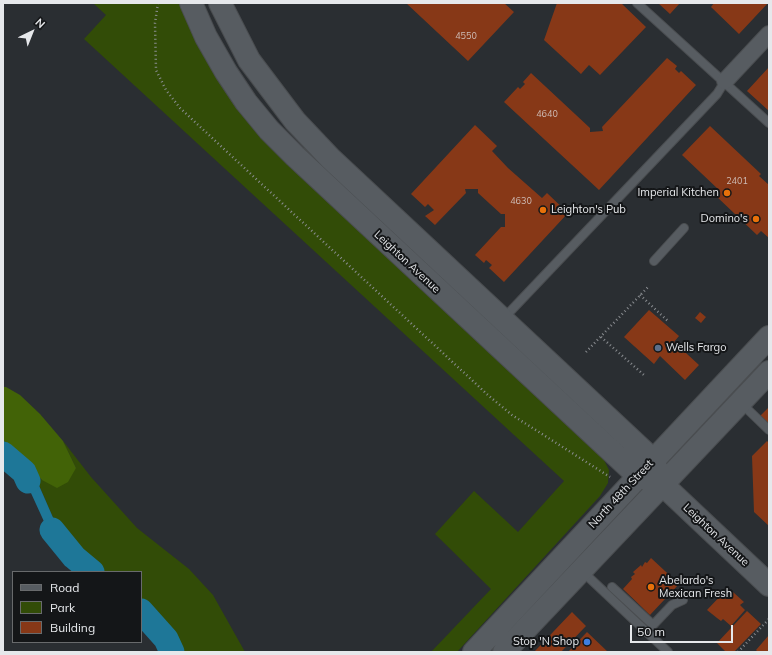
<!DOCTYPE html>
<style>
body{margin:0}
#map{position:relative;width:772px;height:655px;overflow:hidden;background:#2a2e32;font-family:Mulish,sans-serif}
canvas{display:block}
.frame{position:absolute;inset:0;border:4px solid #e6e8eb;pointer-events:none}
.legend{position:absolute;left:12px;top:571px;width:130px;height:72px;box-sizing:border-box;background:#141618;border:1px solid #686a6c;margin:0;padding:5px 7px;list-style:none;font-size:12px;color:#e6e8eb}
.legend li{display:flex;align-items:center;gap:8px;height:20px}
.legend b{width:20px;border:1px solid #686a6c}
.north{position:absolute;left:12px;top:12px;width:40px;height:40px;-webkit-text-stroke:3px #141618;paint-order:stroke;rotate:43deg;font-size:11px;font-weight:700;line-height:16px;text-align:center;color:#e6e8eb}
.north::after{content:'';display:block;margin:auto;width:14px;height:18px;background:#e6e8eb;clip-path:polygon(50% 0,100% 100%,50% 72%,0 100%)}
.scale{position:absolute;left:630px;top:625px;width:103px;height:18px;box-sizing:border-box;border:2px solid #e6e8eb;border-top:0;padding-left:5px;font-size:12px;line-height:14px;white-space:nowrap;color:#e6e8eb;-webkit-text-stroke:3px #141618;paint-order:stroke}
</style>
<div id="map">
<canvas width="772" height="655"></canvas>
<div class="frame"></div>
<ul class="legend">
<li><b style="height:5px;background:#575c61"></b>Road</li>
<li><b style="height:11px;background:#324c07"></b>Park</li>
<li><b style="height:11px;background:#873817"></b>Building</li>
</ul>
<div class="north">N</div>
<div class="scale">50 m</div>
</div>
<script>
const ctx = document.querySelector('canvas').getContext('2d');
ctx.lineJoin = 'round';
function fill(path, color) { ctx.fillStyle = color; ctx.fill(path, 'evenodd'); }
const poly = rows => new Path2D(rows.map(r => 'M' + r).join(''));
function strokePath(path, color, width, dash) { ctx.strokeStyle = color; ctx.lineWidth = width; ctx.lineCap = dash ? 'butt' : 'round'; ctx.setLineDash(dash || []); ctx.stroke(path); }
function drawText(font, color, halo, rows, align = 'center') {
  ctx.font = font + ' Mulish,sans-serif'; ctx.lineWidth = 4; ctx.setLineDash([]); ctx.textBaseline = 'middle'; ctx.strokeStyle = halo; ctx.fillStyle = color; for (const [text, x, y, turn = 0] of rows) {
    ctx.save(); ctx.translate(x, y); ctx.rotate((+turn || 0) * Math.PI / 180); ctx.textAlign = isNaN(turn) ? turn : align; if (halo) ctx.strokeText(text, 0, 0); ctx.fillText(text, 0, 0); ctx.restore();
  }
}
fill(poly([
 [93,3,184,3,217,70,604,460,609,470,608,483,600,496,457,652,431,652,491,589,435,534,474,491,518,532,564,481,84,39,106,15],
 [63,441,91,477,137,528,189,569,213,595,245,652,170,652,164,626,141,606,141,572,101,572,62,538,34,474,42,480,76,468]
]), '#324c07');
fill(poly([
 [3,387,6,387,20,395,40,414,63,441,76,468,68,482,57,488,42,480,3,440]
]), '#426307');
fill(poly([
 [3,440,34,474,62,538,101,572,92,572,52,539,25,480,3,454],
 [141,607,164,626,170,652,160,652,157,634,141,618]
]), '#1e7798');
strokePath(poly([
 [3,454,24,472,28,481],
 [52,530,74,557,92,572],
 [141,611,166,639,172,652]
]), '#1e7798', 25);
fill(poly([
 [406,3,504,3,514,12,468,61],
 [557,3,621,3,646,27,600,75,589,65,581,74,544,40],
 [658,3,680,3,670,14],
 [714,3,768,3,739,34,711,7],
 [667,58,677,66,675,69,679,73,681,71,696,85,599,190,504,102,518,87,520,89,525,84,523,82,531,73,590,128,590,132,603,131,602,127],
 [769,67,769,111,747,91],
 [475,125,497,146,492,151,508,168,542,198,547,193,568,213,504,282,489,268,492,265,486,260,484,263,475,255,501,227,505,227,505,214,501,214,478,193,478,189,465,189,466,193,435,225,425,216,434,210,428,204,425,207,411,194],
 [710,126,761,174,759,176,769,185,769,238,761,231,757,235,715,195,719,190,682,155],
 [649,310,679,336,674,342,699,365,685,380,660,356,654,364,624,337],
 [700,312,706,317,701,323,695,318],
 [769,407,769,426,759,417],
 [767,441,769,443,769,526,754,512,752,456],
 [651,558,679,584,650,615,623,589,632,579,631,577,635,574,633,572,641,565,642,567,645,562,647,563],
 [725,591,730,595,733,592,744,602,740,605,745,610,731,626,723,619,721,621,717,618,707,610],
 [747,611,761,624,734,652,726,652,717,643],
 [572,612,586,626,561,652,536,652,535,651],
 [587,632,608,652,568,652],
 [769,635,769,652,758,652,756,650]
]), '#873817');
const lane = poly([
 [637,3,769,123],
 [654,261,684,228],
 [503,319,717,94,725,81],
 [741,403,769,430],
 [582,571,668,652],
 [612,587,653,625,672,605,683,600]
]);
const street = poly([
 [725,81,769,34]
]);
const secondary = poly([
 [191,3,206,37,226,72,246,102,269,130,295,156,638,476,663,485,769,585],
 [220,3,249,60,295,121,330,158,653,460,663,485],
 [474,652,769,337],
 [504,652,769,372]
]);
strokePath(lane, '#4a4d50', 10);
strokePath(street, '#4a4d50', 18);
strokePath(secondary, '#4a4d50', 24);
strokePath(poly([
 [158,3,155,23,156,70,166,90,180,108,489,396,512,415,610,477],
 [640,295,669,322],
 [601,337,644,375],
 [586,352,648,287],
 [738,652,769,619]
]), '#8b8e92', 2.5, [1, 3]);
strokePath(lane, '#575c61', 8);
strokePath(street, '#575c61', 16);
strokePath(secondary, '#575c61', 22);
for (const [x, y, r, color] of [
 [727,193,4,"#e8710a"],
 [543,210,4,"#e8710a"],
 [756,219,4,"#e8710a"],
 [658,348,4,"#5c6f8a"],
 [651,587,4,"#e8710a"],
 [587,642,4,"#3f7fe0"]
]) { const dot = new Path2D(); dot.arc(x, y, r, 0, 2 * Math.PI); ctx.fillStyle = color; ctx.fill(dot); strokePath(dot, '#141618', 1.5); }
drawText('9px', '#cebcb6', null, [
 ["4550",466,36],
 ["4640",547,114],
 ["2401",737,181],
 ["4630",521,201]
]);
drawText('11px', '#e6e8eb', '#141618', [
 ["Imperial Kitchen",719,193],
 ["Leighton's Pub",551,210,"left"],
 ["Domino's",748,219],
 ["Wells Fargo",666,348,"left"],
 ["Abelardo's",659,581,"left"],
 ["Mexican Fresh",659,594,"left"],
 ["Stop 'N Shop",579,642]
], 'right');
drawText('11px', '#e6e8eb', '#141618', [
 ["Leighton Avenue",407,262,43],
 ["North 48th Street",621,494,-47],
 ["Leighton Avenue",716,535,43]
]);
</script>
